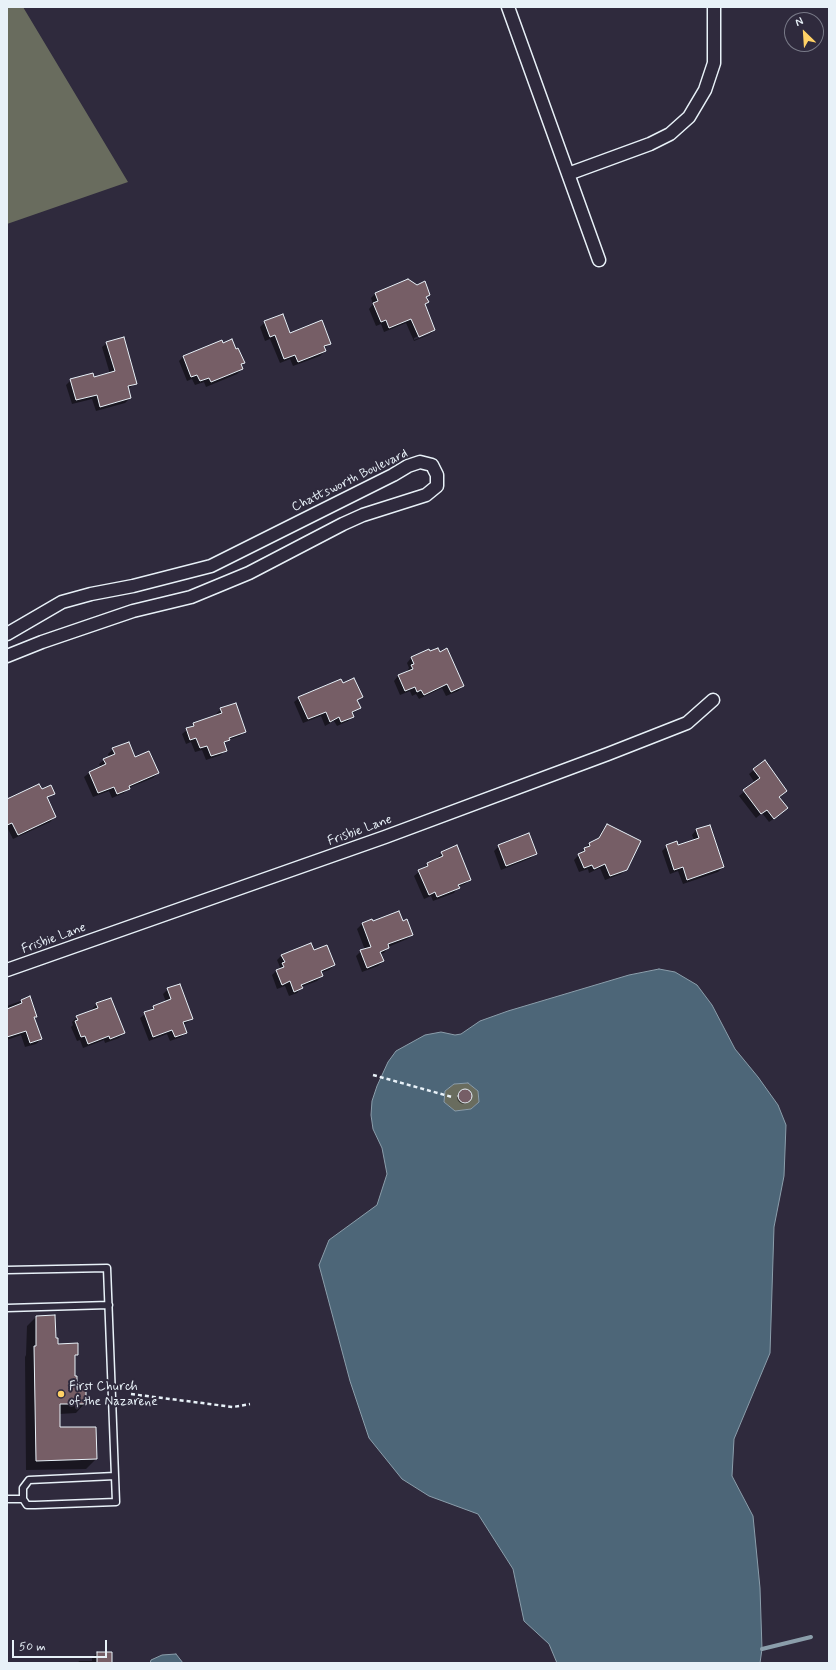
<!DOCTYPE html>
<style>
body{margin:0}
#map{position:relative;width:836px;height:1670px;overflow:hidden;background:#2f2a3d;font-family:Mynerve,sans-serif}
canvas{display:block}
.frame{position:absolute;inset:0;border:8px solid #e8f1f8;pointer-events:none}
.north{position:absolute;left:784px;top:12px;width:40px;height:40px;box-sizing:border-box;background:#2f2a3d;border:1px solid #797a88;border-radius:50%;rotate:335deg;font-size:11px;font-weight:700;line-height:16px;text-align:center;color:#e8f1f8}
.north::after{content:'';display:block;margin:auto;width:14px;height:18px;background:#ffd166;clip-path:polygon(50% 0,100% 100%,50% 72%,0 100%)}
.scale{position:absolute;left:12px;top:1640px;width:95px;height:18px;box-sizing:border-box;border:2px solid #e8f1f8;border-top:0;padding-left:5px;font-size:12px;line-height:14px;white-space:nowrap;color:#e8f1f8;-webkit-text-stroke:3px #2f2a3d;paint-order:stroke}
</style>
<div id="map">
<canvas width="836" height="1670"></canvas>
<div class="frame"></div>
<div class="north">N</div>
<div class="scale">50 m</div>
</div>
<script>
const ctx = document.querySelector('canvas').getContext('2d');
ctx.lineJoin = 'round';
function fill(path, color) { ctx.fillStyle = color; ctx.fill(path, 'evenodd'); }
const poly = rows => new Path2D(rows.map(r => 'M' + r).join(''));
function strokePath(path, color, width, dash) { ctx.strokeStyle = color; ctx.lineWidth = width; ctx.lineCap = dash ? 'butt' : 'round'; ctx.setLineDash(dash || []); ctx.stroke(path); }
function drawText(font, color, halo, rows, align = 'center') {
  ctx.font = font + ' Mynerve,sans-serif'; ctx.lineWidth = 4; ctx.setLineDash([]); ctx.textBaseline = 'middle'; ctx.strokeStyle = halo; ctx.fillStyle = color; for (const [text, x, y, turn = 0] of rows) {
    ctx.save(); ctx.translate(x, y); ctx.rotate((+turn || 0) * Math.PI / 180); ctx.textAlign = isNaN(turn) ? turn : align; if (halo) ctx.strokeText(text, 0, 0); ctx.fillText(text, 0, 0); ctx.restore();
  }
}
fill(poly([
 [7,7,23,7,128,182,7,224],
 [468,1083,478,1091,479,1102,471,1109,455,1111,444,1102,445,1091,454,1084]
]), '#696c5e');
const water = poly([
 [659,969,675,972,697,985,712,1005,735,1049,758,1077,778,1105,786,1125,784,1176,774,1227,770,1353,734,1439,732,1476,753,1516,760,1588,762,1649,760,1663,557,1663,549,1644,524,1621,513,1569,478,1514,429,1496,402,1479,369,1438,350,1381,319,1265,329,1240,377,1205,387,1174,382,1148,373,1129,371,1115,372,1101,377,1086,388,1062,396,1051,425,1035,441,1032,455,1035,461,1034,480,1021,508,1011,629,975,659,969],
 [468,1083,478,1091,479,1102,471,1109,455,1111,444,1102,445,1091,454,1084,468,1083],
 [176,1654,183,1663,150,1663,151,1660,162,1655,176,1654]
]);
fill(water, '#4d6678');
strokePath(water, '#8b9eab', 1);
fill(poly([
 [375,294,429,295,426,298,428,302,424,306,434,330,429,335,414,341,406,323,384,332,381,324,376,326,369,309,373,304,371,298],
 [430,331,430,334,414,340,414,338],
 [265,322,290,334,330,343,324,349,325,351,320,356,293,366,290,359,280,363,270,339,265,341,260,327],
 [107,343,136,383,128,389,130,398,125,403,96,411,92,399,72,404,66,385,71,380,94,378,110,374,102,347],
 [222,344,243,363,241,366,242,369,237,374,206,387,204,382,195,385,192,379,187,381,179,361,183,357],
 [429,650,463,686,458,691,446,696,442,688,419,699,416,694,412,696,410,691,400,695,394,681,398,676,408,672,407,671,409,668,407,663,411,658],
 [342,684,361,697,357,702,359,708,352,714,353,716,348,721,337,726,334,721,325,726,321,716,303,723,294,702,299,698],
 [221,709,245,731,240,736,228,740,223,745,225,750,221,755,206,760,202,750,195,752,191,742,186,744,182,734,194,724,217,716,216,714],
 [113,749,135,759,158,773,153,778,128,788,124,793,112,798,109,791,93,797,84,777,89,773,101,768,99,764,104,760,109,757,108,754],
 [764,762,786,791,779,798,782,813,769,822,762,813,756,818,739,796,755,783,749,774],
 [41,790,53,793,46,799,55,817,50,822,13,839,7,827,7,800],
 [607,825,626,869,621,874,605,880,600,868,589,873,588,869,579,872,574,860,589,844,597,841,602,830],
 [696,830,723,867,718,872,683,884,678,871,670,874,662,851,667,846,677,846,694,840,692,835],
 [499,846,536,854,531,858,501,870,494,851],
 [442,853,470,880,465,884,458,887,454,893,433,901,431,896,424,899,414,876,428,864,438,859,437,858],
 [372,921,372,922,412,935,407,939,388,947,384,953,380,954,383,961,378,966,362,972,356,956,361,951,365,950,357,929,362,924],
 [314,951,334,965,329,970,320,973,322,976,317,981,301,987,297,993,289,996,285,986,277,989,272,975,280,967,277,960,282,955],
 [168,989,192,1019,183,1025,186,1032,181,1037,170,1041,167,1034,149,1041,140,1018,154,1007,166,1002,163,994],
 [29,998,36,1016,34,1019,41,1039,36,1044,25,1047,21,1035,7,1040,7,1006],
 [97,1004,124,1033,119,1038,105,1043,104,1040,83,1048,80,1040,77,1041,71,1027,73,1025,72,1022,77,1017,93,1011,92,1009],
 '457 1097a7 7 0 1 1 14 0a7 7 0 1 1-14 0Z',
 [37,1316,55,1339,57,1345,77,1354,74,1358,74,1377,76,1384,85,1403,76,1413,59,1414,59,1428,96,1459,86,1469,26,1470,25,1357,26,1355,27,1326],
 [97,1653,111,1653,111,1662,128,1663,78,1663,79,1661,92,1661,92,1658]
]), '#0007');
strokePath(poly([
 [762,1649,811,1637]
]), '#8b9eab', 4);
const building = poly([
 [408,279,417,285,425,281,430,295,426,297,429,302,425,304,435,330,419,337,411,319,389,328,386,320,381,322,373,303,378,301,375,293,408,279],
 [283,314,290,333,322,320,331,344,324,346,326,351,298,362,295,355,284,359,275,335,270,337,264,321,283,314],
 [124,337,137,384,128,386,131,398,100,407,97,395,76,400,70,379,93,373,94,377,115,371,106,342,124,337],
 [232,339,236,349,238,348,245,363,241,364,243,369,211,382,209,378,200,381,197,375,191,377,183,356,222,340,223,343,232,339],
 [438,648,440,652,447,648,464,686,451,692,447,684,424,695,421,690,417,692,415,687,405,691,398,675,413,669,411,665,414,664,411,657,429,649,430,651,438,648],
 [354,678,363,697,357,700,361,708,352,712,354,717,341,722,339,717,330,722,326,712,308,719,298,697,341,679,343,683,354,678],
 [236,703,246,732,229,738,230,740,224,742,227,751,211,756,207,746,200,748,196,738,190,740,186,728,194,726,193,723,222,713,220,708,236,703],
 [129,742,135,757,149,751,159,773,129,786,130,789,117,794,114,787,98,793,89,772,106,764,103,759,115,754,112,748,129,742],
 [765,760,787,791,779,797,788,808,774,819,767,810,761,814,743,790,760,778,753,769,765,760],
 [39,784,42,789,51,785,55,794,47,797,56,817,18,835,12,823,7,825,7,799,39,784],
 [607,824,641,841,627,870,610,876,605,864,594,869,592,865,584,868,578,854,585,851,584,848,590,846,589,843,599,838,607,824],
 [710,825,724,867,687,880,683,867,674,870,666,845,677,841,678,845,699,838,696,829,710,825],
 [529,833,537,854,506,866,498,845,529,833],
 [457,845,471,880,458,885,460,888,437,897,435,892,429,895,418,870,428,866,427,863,443,856,441,852,457,845],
 [399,911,403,921,407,919,413,935,388,944,389,948,380,952,384,961,367,968,360,950,371,947,362,923,372,919,373,921,399,911],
 [311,943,314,950,327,945,335,965,321,971,323,976,301,985,303,988,294,992,290,981,282,985,276,970,284,967,282,963,285,962,281,955,311,943],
 [180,984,193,1019,183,1022,187,1033,175,1037,172,1030,153,1037,144,1012,154,1009,153,1006,171,999,167,988,180,984],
 [30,996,37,1017,34,1017,42,1039,30,1043,26,1031,7,1037,7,1009,22,1003,21,1000,30,996],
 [111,998,125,1033,110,1039,109,1036,88,1044,85,1036,81,1037,75,1021,78,1020,76,1016,98,1008,96,1003,111,998],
 '458 1096a7 7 0 1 1 14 0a7 7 0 1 1-14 0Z',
 [55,1315,56,1338,58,1338,58,1344,78,1343,78,1355,75,1355,75,1376,77,1376,77,1383,86,1383,86,1404,60,1404,60,1427,96,1427,97,1459,36,1461,34,1346,36,1346,36,1316,55,1315],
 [97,1652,112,1652,112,1663,97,1663,97,1652]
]);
fill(building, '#765e66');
strokePath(building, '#e8f1f8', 1);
const service = poly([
 [7,1270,107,1268,116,1502,35,1505,27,1505,23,1499,7,1499],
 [7,1308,109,1305],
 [23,1499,23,1488,29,1480,115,1476]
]);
const minor = poly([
 [508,7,599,260],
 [568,174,650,144,670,134,689,117,705,90,714,63,714,7],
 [7,634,62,602,91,594,133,586,211,566,393,475,408,466,420,462,432,465,437,475,437,486,426,495,363,515,343,524,249,573,191,597,133,611,42,642,7,656],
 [7,970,385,837,608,754,687,723,713,700]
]);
strokePath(service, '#e8f1f8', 9);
strokePath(minor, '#e8f1f8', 15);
strokePath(poly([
 [373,1075,452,1097],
 [131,1394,233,1407,250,1404]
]), '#e8f1f8', 2.5, [4, 3]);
strokePath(service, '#2f2a3d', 6);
strokePath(minor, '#2f2a3d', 12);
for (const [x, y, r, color] of [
 [61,1394,4,"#ffd166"]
]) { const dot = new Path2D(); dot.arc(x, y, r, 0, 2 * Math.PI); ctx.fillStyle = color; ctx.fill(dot); strokePath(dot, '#2f2a3d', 1.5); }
drawText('13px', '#e8f1f8', '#2f2a3d', [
 ["Chattsworth Boulevard",350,481,-26],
 ["Frisbie Lane",360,831,-20],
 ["Frisbie Lane",54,939,-20]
]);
drawText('13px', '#e8f1f8', '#2f2a3d', [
 ["First Church",69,1387],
 ["of the Nazarene",69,1402]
], 'left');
</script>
